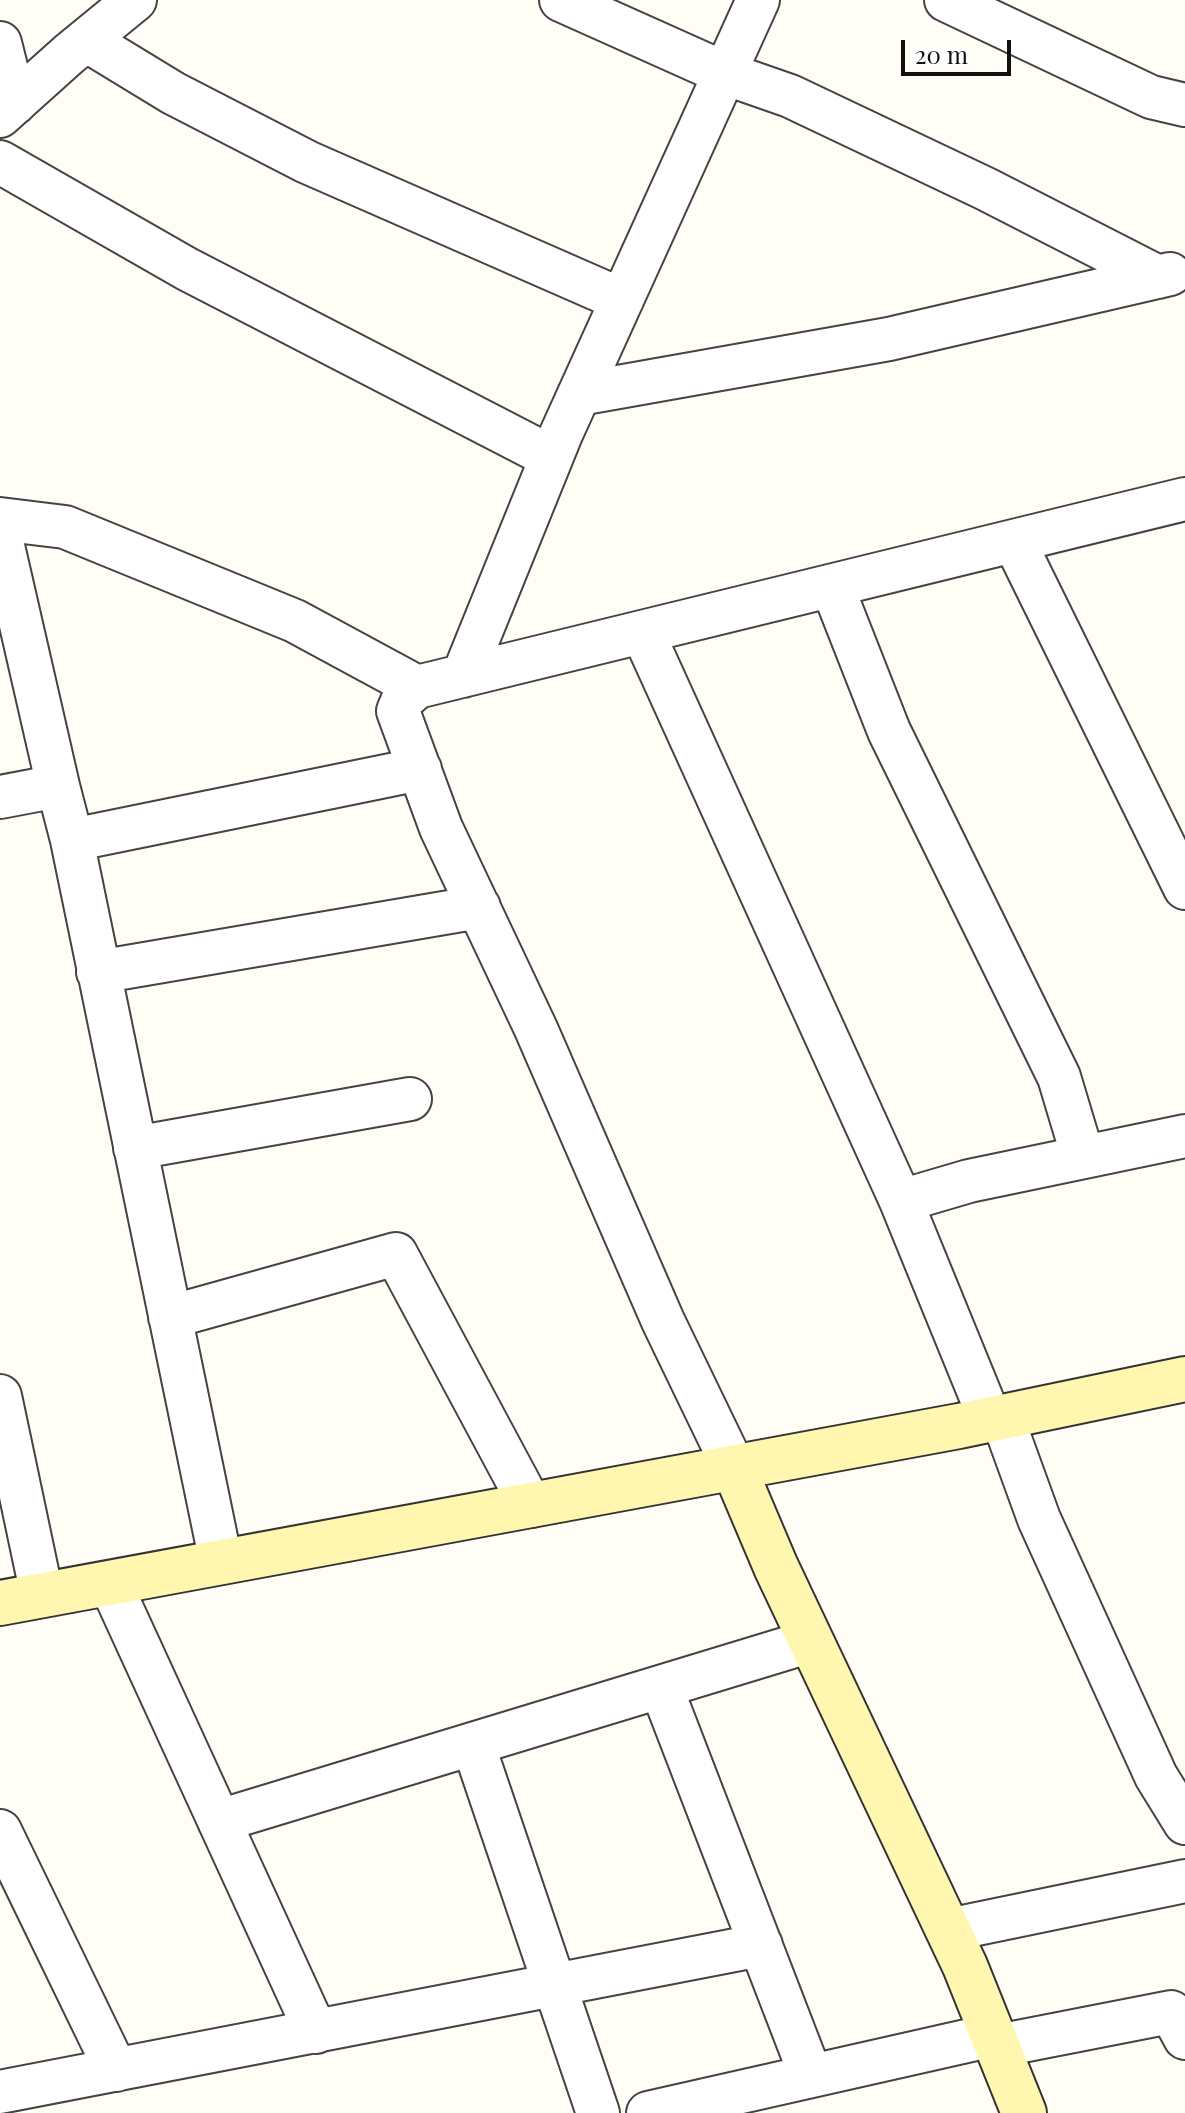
<!DOCTYPE html>
<style>
body{margin:0}
#map{position:relative;width:1185px;height:2113px;overflow:hidden;background:#fffdf5;font-family:"Playfair Display",serif}
canvas{display:block}
.scale{position:absolute;left:901px;top:40px;width:110px;height:36px;box-sizing:border-box;border:4px solid #111;border-top:0;padding-left:10px;font-size:24px;line-height:28px;white-space:nowrap;color:#111;-webkit-text-stroke:6px #fff;paint-order:stroke}
</style>
<div id="map">
<canvas width="1185" height="2113"></canvas>
<div class="scale">20 m</div>
</div>
<script>
const ctx = document.querySelector('canvas').getContext('2d');
ctx.lineJoin = 'round';
const poly = rows => new Path2D(rows.map(r => 'M' + r).join(''));
function strokePath(path, color, width, dash) { ctx.strokeStyle = color; ctx.lineWidth = width; ctx.lineCap = dash ? 'butt' : 'round'; ctx.setLineDash(dash || []); ctx.stroke(path); }
const street = poly([
 [561,0,724,73,790,96,986,189,1158,277],
 [946,0,1151,97,1185,105],
 [86,40,173,93,307,162,622,300],
 [0,43,15,103],
 [0,116,69,54,135,0],
 [0,162,187,269,551,457],
 [579,394,889,339,1170,274],
 [0,519,65,527,295,621,417,687],
 [0,533,58,786],
 [1014,541,1185,888],
 [832,586,889,731,1059,1077,1083,1157],
 [643,633,901,1201,990,1419],
 [463,676,561,434,758,0],
 [0,797,58,786,72,840,221,1562],
 [72,840,420,769],
 [98,972,479,907],
 [135,1148,410,1099],
 [901,1201,969,1181,1185,1136],
 [170,1317,396,1254,531,1506],
 [0,1396,42,1595],
 [1002,1417,1039,1519,1156,1776,1185,1823],
 [734,1468,663,1321,536,1029,441,828,398,711,403,699,417,687,1185,499],
 [110,1583,316,2032],
 [661,1687,811,2076],
 [473,1744,598,2113],
 [219,1821,811,1641],
 [0,1831,116,2070],
 [948,1930,1185,1881],
 [997,2046,1171,2012,1185,2038],
 [0,2092,761,1945],
 [648,2113,993,2035]
]);
const secondary = poly([
 [734,1468,776,1567,965,1966,1024,2113],
 [0,1603,959,1426,1185,1379]
]);
strokePath(street, '#444', 46);
strokePath(secondary, '#333', 48);
strokePath(street, '#fff', 42);
strokePath(secondary, '#fff6b0', 44);
</script>
